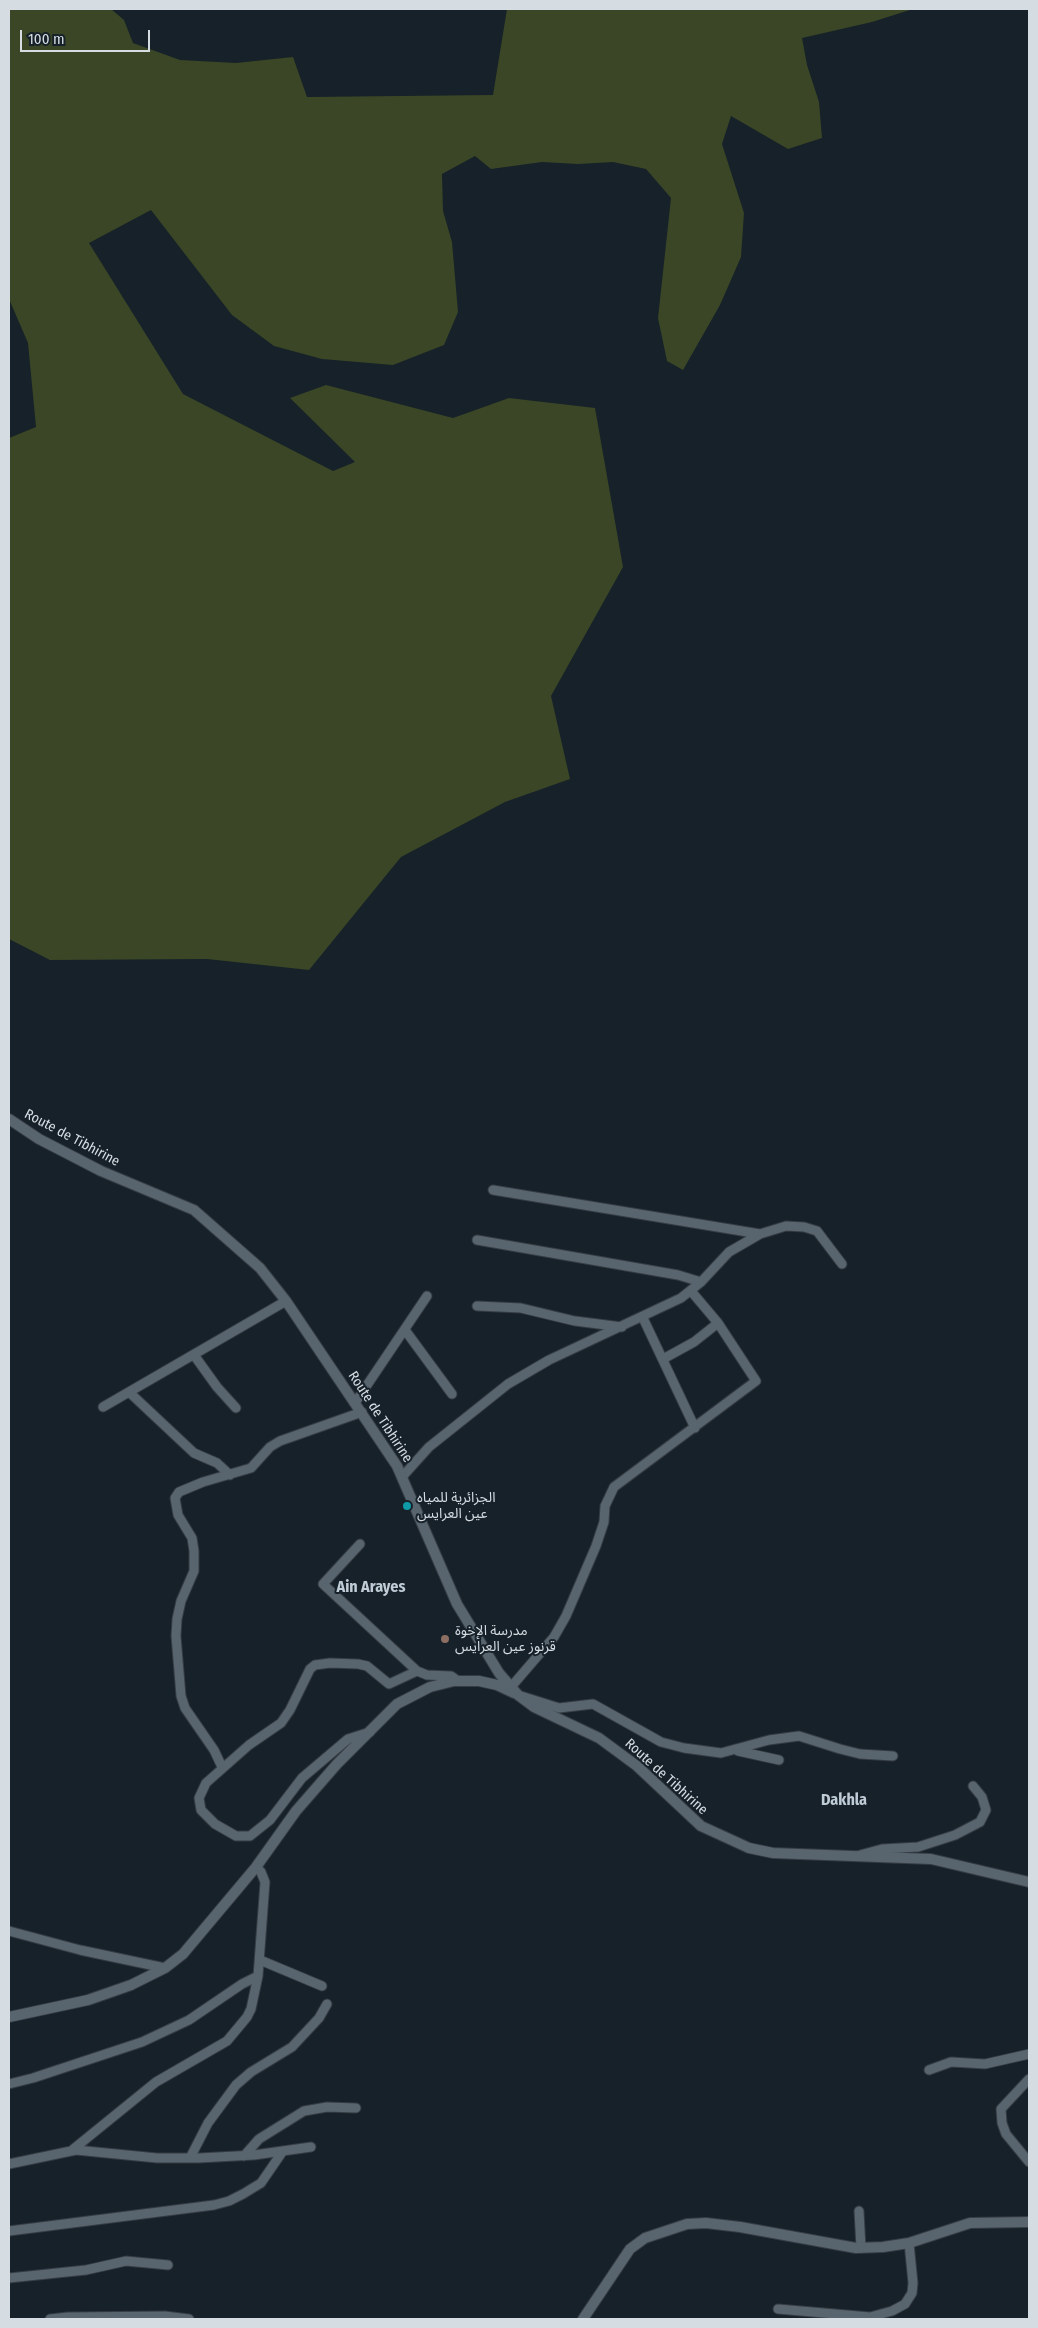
<!DOCTYPE html>
<meta charset="utf-8">
<style>
body{margin:0}
#map{position:relative;width:1038px;height:2328px;overflow:hidden;background:#162129;font-family:"Fira Sans Condensed",sans-serif}
canvas{display:block}
.frame{position:absolute;inset:0;border:10px solid #d5dce2;pointer-events:none}
.scale{position:absolute;left:20px;top:30px;width:130px;height:22px;box-sizing:border-box;border:2px solid #d5dce2;border-top:0;padding-left:6px;font-size:15px;line-height:18px;white-space:nowrap;color:#d5dce2;-webkit-text-stroke:4px #162129;paint-order:stroke}
</style>
<div id="map">
<canvas width="1038" height="2328"></canvas>
<div class="frame"></div>
<div class="scale">100 m</div>
</div>
<script>
const ctx = document.querySelector('canvas').getContext('2d');
ctx.lineJoin = 'round';
function fill(path, color) { ctx.fillStyle = color; ctx.fill(path, 'evenodd'); }
const poly = rows => new Path2D(rows.map(r => 'M' + r).join(''));
function strokePath(path, color, width, dash) { ctx.strokeStyle = color; ctx.lineWidth = width; ctx.lineCap = dash ? 'butt' : 'round'; ctx.setLineDash(dash || []); ctx.stroke(path); }
function drawText(font, color, halo, rows, align = 'center') {
  ctx.font = font + ' "Fira Sans Condensed","Noto Sans Arabic",sans-serif'; ctx.lineWidth = 4; ctx.setLineDash([]); ctx.textBaseline = 'middle'; ctx.strokeStyle = halo; ctx.fillStyle = color; for (const [text, x, y, turn = 0] of rows) {
    ctx.save(); ctx.translate(x, y); ctx.rotate((+turn || 0) * Math.PI / 180); ctx.textAlign = isNaN(turn) ? turn : align; if (halo) ctx.strokeText(text, 0, 0); ctx.fillText(text, 0, 0); ctx.restore();
  }
}
fill(poly([
 [9,9,111,9,124,20,133,43,180,60,236,63,293,57,307,97,493,95,507,9,913,9,872,22,802,38,807,65,819,102,822,138,788,149,731,116,722,144,744,213,741,257,720,305,683,370,667,361,658,318,671,198,646,169,613,162,578,164,542,162,491,169,475,156,442,174,443,211,452,242,458,312,444,345,393,365,322,359,274,346,232,315,151,210,89,243,183,394,333,471,355,462,290,398,326,385,453,418,509,398,595,408,623,567,551,696,570,779,505,802,401,857,309,970,207,959,50,960,9,939,9,438,36,427,28,343,9,299]
]), '#3a4625');
const minor = poly([
 [493,1190,760,1234],
 [477,1240,678,1275,701,1282],
 [477,1306,521,1308,575,1321,622,1327],
 [643,1318,695,1428],
 [405,1330,452,1394],
 [194,1355,217,1387,236,1408],
 [663,1359,694,1342,718,1323],
 [129,1392,194,1453,217,1463,230,1475],
 [355,1403,427,1296],
 [103,1407,286,1301],
 [402,1477,429,1447,508,1384,549,1360,681,1298,701,1282,729,1252,760,1234,786,1226,804,1227,817,1231,842,1264],
 [360,1544,323,1584,417,1671,427,1675,451,1676,458,1681],
 [511,1687,554,1637,566,1616,596,1546,604,1522,605,1506,614,1487,756,1381,718,1323,691,1291],
 [521,1696,559,1708,593,1704,661,1742,684,1748,721,1753,769,1740,799,1736,840,1749,860,1754,893,1756],
 [370,1732,348,1739,302,1778,270,1820,250,1836,236,1836,215,1824,201,1810,199,1798,206,1783,249,1745,281,1723,290,1710,310,1669,315,1665,330,1663,358,1664,367,1666,389,1684,417,1671],
 [738,1751,779,1760],
 [222,1767,214,1750,185,1708,181,1696,176,1636,177,1619,181,1601,194,1571,194,1551,192,1538,178,1515,175,1498,179,1492,203,1482,251,1468,270,1447,280,1441,362,1412],
 [860,1855,882,1849,918,1847,955,1835,980,1822,986,1810,982,1797,973,1786],
 [9,1931,80,1950,165,1968],
 [260,1960,322,1986],
 [929,2070,951,2062,985,2064,1029,2054],
 [1029,2079,1001,2109,1002,2123,1006,2134,1029,2162],
 [9,2084,33,2078,142,2042,189,2020,242,1984,258,1976],
 [71,2151,156,2082,227,2041,247,2017,251,2009,258,1976,265,1882,261,1872,256,1867],
 [244,2156,259,2139,304,2111,327,2107,356,2108],
 [190,2158,208,2123,236,2085,251,2072,292,2047,319,2018,327,2004],
 [9,2164,76,2150,157,2158,199,2158,254,2155,311,2147],
 [859,2211,861,2248],
 [9,2231,214,2205,229,2201,243,2194,261,2183,283,2151],
 [9,2278,86,2270,126,2261,168,2265],
 [778,2309,870,2317,892,2311,905,2304,912,2293,913,2283,909,2243],
 [50,2319,68,2317,165,2316,189,2319]
]);
const tertiary = poly([
 [9,1119,39,1139,101,1171,194,1210,260,1268,286,1301,397,1466,457,1604,499,1673,518,1695,534,1707,599,1738,637,1766,701,1826,749,1848,773,1853,931,1859,1029,1882],
 [9,2017,88,2000,131,1985,165,1968,183,1954,256,1867,296,1811,337,1764,397,1704,430,1687,454,1681,479,1681,497,1685,514,1693],
 [583,2319,630,2249,645,2238,687,2224,706,2223,740,2227,856,2248,883,2247,909,2243,970,2223,1029,2222]
]);
strokePath(minor, '#353c43', 11);
strokePath(tertiary, '#353c43', 12);
strokePath(minor, '#58646e', 9);
strokePath(tertiary, '#58646e', 10);
for (const [x, y, r, color] of [
 [407,1506,5,"#0f9aa8"],
 [445,1639,5,"#8d6e63"]
]) { const dot = new Path2D(); dot.arc(x, y, r, 0, 2 * Math.PI); ctx.fillStyle = color; ctx.fill(dot); strokePath(dot, '#162129', 2); }
drawText('14px', '#d5dce2', '#162129', [
 ["Route de Tibhirine",72,1138,28],
 ["Route de Tibhirine",380,1417,57],
 ["Route de Tibhirine",666,1777,42]
]);
drawText('14px', '#d5dce2', '#162129', [
 ["الجزائرية للمياه",417,1498],
 ["عين العرايس",417,1514],
 ["مدرسة الإخوة",455,1631],
 ["قرنوز عين العرايس",455,1647]
], 'left');
drawText('bold 16px', '#bfccd7', '#162129', [
 ["Ain Arayes",371,1588],
 ["Dakhla",844,1801]
]);
</script>
